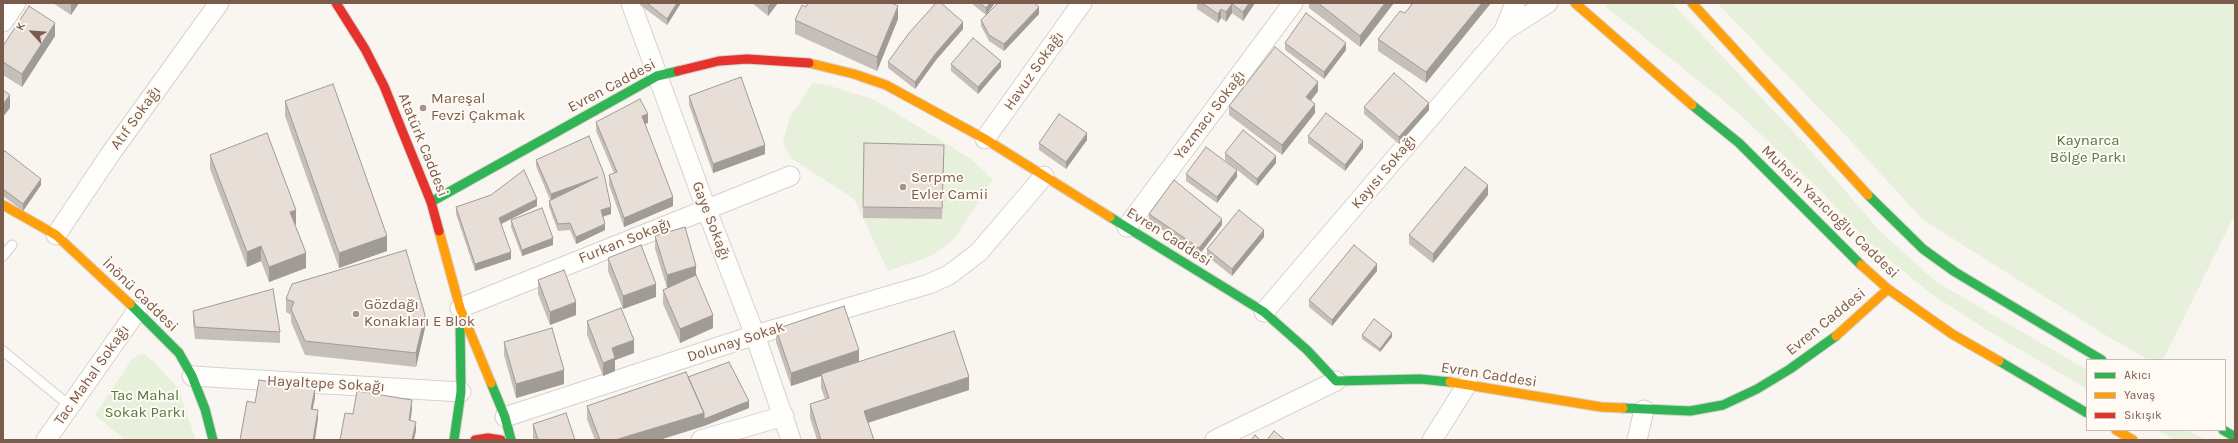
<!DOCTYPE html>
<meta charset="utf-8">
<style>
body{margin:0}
#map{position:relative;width:2238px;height:443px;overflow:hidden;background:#f9f5f0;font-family:Karla,sans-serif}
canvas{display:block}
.frame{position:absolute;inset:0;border:4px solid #7a5c4d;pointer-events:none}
.legend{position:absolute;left:2086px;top:359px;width:140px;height:72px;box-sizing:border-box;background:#fffaf3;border:1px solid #cabbb1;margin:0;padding:5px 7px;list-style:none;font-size:12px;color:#7a5c4d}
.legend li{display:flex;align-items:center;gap:8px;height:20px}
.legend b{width:20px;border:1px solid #cabbb1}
.north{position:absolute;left:12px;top:12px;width:40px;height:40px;-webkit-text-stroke:3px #fffaf3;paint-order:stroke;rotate:296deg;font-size:11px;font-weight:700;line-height:16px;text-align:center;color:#7a5c4d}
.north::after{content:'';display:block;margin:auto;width:14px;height:18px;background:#7a5c4d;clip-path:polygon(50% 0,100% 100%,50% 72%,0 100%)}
</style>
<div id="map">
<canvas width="2238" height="443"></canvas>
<div class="frame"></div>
<ul class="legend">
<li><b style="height:5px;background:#30b455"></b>Akıcı</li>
<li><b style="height:5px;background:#ff9f0a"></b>Yavaş</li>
<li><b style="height:5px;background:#e5322d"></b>Sıkışık</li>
</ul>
<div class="north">K</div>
</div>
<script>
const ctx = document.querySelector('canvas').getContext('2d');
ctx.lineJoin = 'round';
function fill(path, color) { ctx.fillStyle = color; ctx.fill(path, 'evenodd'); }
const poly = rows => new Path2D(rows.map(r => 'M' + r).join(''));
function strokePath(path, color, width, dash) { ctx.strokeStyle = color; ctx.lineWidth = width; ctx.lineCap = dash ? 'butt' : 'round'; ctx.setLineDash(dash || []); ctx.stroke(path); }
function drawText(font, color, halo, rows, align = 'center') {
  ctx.font = font + ' Karla,sans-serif'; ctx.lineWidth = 4; ctx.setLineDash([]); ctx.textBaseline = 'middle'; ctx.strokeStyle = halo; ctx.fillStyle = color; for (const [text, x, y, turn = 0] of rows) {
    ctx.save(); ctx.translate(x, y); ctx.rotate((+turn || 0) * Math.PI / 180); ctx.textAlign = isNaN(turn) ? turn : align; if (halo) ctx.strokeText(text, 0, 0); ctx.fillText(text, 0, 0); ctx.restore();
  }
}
fill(poly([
 [1609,3,1672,3,1802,141,1879,230,1935,281,2087,370,2087,389,1987,330,1930,293,1867,241,1819,189,1735,110,1605,6],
 [1717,3,2235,3,2235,214,2163,360,2149,360,2110,338,1922,219,1849,139],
 [813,83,830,86,875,100,971,159,993,180,954,239,931,256,888,271,854,199,791,158,783,143,790,116],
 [144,354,155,363,178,388,196,440,125,440,95,415,132,359,138,355],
 [2157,430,2188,430,2205,440,2174,440]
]), '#e7f0db');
const lane = poly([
 [3,256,12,245],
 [3,351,70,406]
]);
const street = poly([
 [631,3,706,208,755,335,791,440],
 [3,22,16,3],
 [1504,31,1515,3],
 [985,139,1082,3],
 [1127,227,1293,3],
 [56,235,111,153,219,3],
 [460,308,790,176],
 [1264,312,1504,31,1548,3],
 [192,376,461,392],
 [505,417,755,335,929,284,949,275,979,252,1044,176],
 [46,440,137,311],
 [701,440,784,416],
 [1215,440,1336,381],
 [1432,440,1468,383],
 [1637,440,1644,410]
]);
const fast = poly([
 [1692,105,1739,143,1861,265],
 [1868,195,1923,249,1955,272,2102,360],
 [431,202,657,76,678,71],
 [1110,217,1264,312,1307,350,1336,381,1420,379,1450,382],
 [130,304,179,353,192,376,205,409,213,440],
 [1999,361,2087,413],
 [491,383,505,417,511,440],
 [1623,408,1690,411,1723,405,1757,389,1790,369,1836,336],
 [2223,430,2235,437],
 [454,440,461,392,460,319]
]);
const slow = poly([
 [1575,3,1692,105],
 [1692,3,1868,195],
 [809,63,854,74,886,85,985,139,1110,217],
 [3,205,56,235,130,304],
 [439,231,460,308,491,383],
 [1861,265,1888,289,1952,334,1999,361],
 [1836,336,1888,289],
 [1450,382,1601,407,1623,408],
 [2116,430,2133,440]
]);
const jam = poly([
 [336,3,365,49,384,86,431,202,439,231],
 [678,71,719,61,747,59,809,63],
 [475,440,488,438,501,440]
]);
strokePath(lane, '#d7d1cb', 11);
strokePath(street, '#d7d1cb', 21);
strokePath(fast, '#d9d2cb', 11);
strokePath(slow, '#d9d2cb', 11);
strokePath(jam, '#d9d2cb', 11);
strokePath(lane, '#fefefd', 9);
strokePath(street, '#fefefd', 19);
strokePath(fast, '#30b455', 9);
strokePath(slow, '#ff9f0a', 9);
strokePath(jam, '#e5322d', 9);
fill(poly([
 [53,3,79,3,71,15],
 [640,3,681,3,667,25,640,5],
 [752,3,778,3,768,16],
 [971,3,995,3,987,13,1039,14,1004,51,989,41,981,26,981,20,986,15],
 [1197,3,1255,3,1243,21,1232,13,1226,22,1221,18,1218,23,1197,9],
 [1309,3,1394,3,1360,47,1309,8],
 [1409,3,1491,3,1426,83,1378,51,1378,39,1405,13,1411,5],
 [806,7,898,19,877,71,795,34,795,20],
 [963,29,936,60,915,89,888,68,888,62],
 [55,36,22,87,3,75,3,46],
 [1285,43,1346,50,1324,79,1285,50],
 [951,64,1001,67,978,94,951,71],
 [1318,91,1311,101,1315,113,1282,155,1229,115,1229,106],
 [689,96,765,154,713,173,689,105],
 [285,101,387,251,339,268,285,116],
 [1364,107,1429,110,1399,144,1364,114],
 [596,122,648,123,645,124,673,206,624,227,609,185,609,175,614,173,596,131],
 [1308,136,1363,148,1345,171,1308,143],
 [1087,140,1066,169,1039,150,1039,143],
 [864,143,944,156,942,219,863,218],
 [3,153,41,185,23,211,3,196],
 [1225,153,1276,163,1257,186,1225,160],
 [210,155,296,224,295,225,306,268,269,282,261,261,247,267,210,169],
 [536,160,611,214,603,217,605,230,576,244,570,230,558,231,549,207,549,201,550,200,536,166],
 [1186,174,1237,177,1217,203,1186,181],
 [1488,195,1433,263,1409,244,1409,235],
 [537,206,501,224,511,259,475,271,456,214,456,207],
 [1149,214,1222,225,1199,255,1149,221],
 [511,220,553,245,522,256,511,227],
 [655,236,696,276,713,328,680,343,663,304,663,290,670,287,667,288,655,249],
 [1264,237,1232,276,1207,256,1207,249],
 [608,258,656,297,623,309,608,271],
 [1377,271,1332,326,1309,307,1309,300],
 [538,280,576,315,550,325,538,294],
 [286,299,425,328,416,367,305,355,291,322,291,315,286,312],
 [193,311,280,332,280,343,195,339,193,322],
 [587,321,634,353,615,360,615,371,603,376,587,335],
 [776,329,859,362,969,390,868,423,874,440,817,440,810,418,810,404,825,399,821,388,821,376,791,386,776,342],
 [1362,335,1392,337,1380,352,1362,339],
 [504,342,564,384,516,398,504,355],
 [688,377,749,408,704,426,659,440,595,440,587,419,587,406],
 [533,424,575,440,534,440,533,437]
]), '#c6bfb9');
fill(poly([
 [71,3,79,3,71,15],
 [677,3,681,3,667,25,667,19],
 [771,3,778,3,768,16,768,6],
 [990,3,995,3,986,15,986,8],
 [1249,3,1255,3,1243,21,1243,12],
 [1385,3,1394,3,1360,47,1360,36],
 [1482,3,1491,3,1426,83,1426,72],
 [1232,4,1232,13,1226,22,1226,12],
 [898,6,898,19,877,71,877,57],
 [1039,7,1039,14,1004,51,1004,44],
 [1221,9,1221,18,1218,23,1218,14],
 [963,22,963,29,936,60,915,89,915,82,936,53],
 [55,23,55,36,22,87,22,74],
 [1346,43,1346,50,1324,79,1324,72],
 [1001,61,1001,67,978,94,978,87],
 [1318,82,1318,91,1306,106,1306,97],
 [10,95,10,108,3,117,3,104],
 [1429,103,1429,110,1399,144,1399,137],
 [1315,104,1315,113,1282,155,1282,145],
 [648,114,648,123,642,125,642,116],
 [1087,133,1087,140,1066,169,1066,162],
 [1363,141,1363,148,1345,171,1345,165],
 [765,145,765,154,713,173,713,164],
 [1276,156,1276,163,1257,186,1257,179],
 [1237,170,1237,177,1217,203,1217,197],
 [598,177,551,201,551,194],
 [41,179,41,185,23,211,23,204],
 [1488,185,1488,195,1433,263,1433,254],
 [673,197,673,206,624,227,624,218],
 [537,199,537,206,499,225,499,218],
 [611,207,611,214,601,217,601,210],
 [296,210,296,224,290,227,290,212],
 [1222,219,1222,225,1199,255,1199,248],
 [605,224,605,230,576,244,576,237],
 [1264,230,1264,237,1232,276,1232,269],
 [387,236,387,251,339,268,339,253],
 [553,238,553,245,522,256,522,250],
 [261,246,261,261,247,267,247,252],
 [511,252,511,259,475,271,475,264],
 [306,253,306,268,269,282,269,267],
 [1377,264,1377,271,1332,326,1332,320],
 [696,266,696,280,667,288,667,275],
 [656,284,656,297,623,309,623,296],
 [576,302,576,315,550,325,550,312],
 [425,315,425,328,416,367,416,353],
 [713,315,713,328,680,343,680,329],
 [1392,333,1392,337,1380,352,1380,349],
 [634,340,634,353,615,360,615,371,603,376,603,363,612,348],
 [859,350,859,364,821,374,821,376,791,386,791,373],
 [564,370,564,384,516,398,516,384],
 [969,377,969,390,864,424,864,411],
 [315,389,315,398,311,418,311,409],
 [412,400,412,410,409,430,409,420],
 [749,401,749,408,704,426,659,440,615,440,704,413],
 [318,410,318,419,315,440,313,440],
 [416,422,416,431,414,440,412,440]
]), '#a19b96');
const building = poly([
 [647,3,677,3,667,19,647,3],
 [764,3,771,3,768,6,764,3],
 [808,3,892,3,898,6,877,57,795,20,802,5,806,7,808,3],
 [936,3,941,3,963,22,936,53,915,82,888,62,909,33,936,3],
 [980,3,990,3,986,8,980,3],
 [998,3,1034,3,1039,7,1004,44,989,35,981,20,998,3],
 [1202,3,1249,3,1243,12,1232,4,1226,12,1221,9,1218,14,1202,3],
 [1318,3,1385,3,1360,36,1318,3],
 [1413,3,1482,3,1426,72,1378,39,1400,11,1405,13,1413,3],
 [29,6,55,23,22,74,3,62,3,46,29,6],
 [1306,13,1346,43,1324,72,1285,43,1306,13],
 [973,38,1001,61,978,87,951,64,973,38],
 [1275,47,1318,82,1306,97,1315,104,1282,145,1229,106,1275,47],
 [1394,73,1429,103,1399,137,1364,107,1394,73],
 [741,77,765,145,713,164,689,96,741,77],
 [333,84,387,236,339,253,285,101,333,84],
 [3,90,10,95,3,104,3,90],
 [640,99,648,114,642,116,673,197,624,218,609,175,617,172,596,122,640,99],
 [1326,113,1363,141,1345,165,1308,136,1326,113],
 [1059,114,1087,133,1066,162,1039,143,1059,114],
 [1243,130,1276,156,1257,179,1225,153,1243,130],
 [267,133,296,210,290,212,306,253,269,267,261,246,247,252,210,155,267,133],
 [589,136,604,174,611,207,601,210,605,224,576,237,570,223,558,224,549,201,598,177,551,194,536,160,589,136],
 [864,143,944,145,942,208,863,207,864,143],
 [1206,147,1237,170,1217,197,1186,174,1206,147],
 [5,151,41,179,23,204,3,189,3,153,5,151],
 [1465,167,1488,185,1433,254,1409,235,1465,167],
 [524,170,537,199,499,218,511,252,475,264,456,207,491,195,524,170],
 [1174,180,1222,219,1199,248,1149,214,1174,180],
 [542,208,553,238,522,250,511,220,542,208],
 [1239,210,1264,230,1232,269,1207,249,1239,210],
 [685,227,696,266,667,275,655,236,685,227],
 [641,245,656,284,623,296,608,258,641,245],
 [1354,245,1377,264,1332,320,1309,300,1354,245],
 [406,250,425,315,416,353,305,341,291,309,294,302,286,299,292,284,406,250],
 [564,270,576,302,550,312,538,280,564,270],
 [696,275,713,315,680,329,663,290,696,275],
 [273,289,280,332,195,327,193,311,273,289],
 [844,306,859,350,791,373,776,329,844,306],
 [621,308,634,340,612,348,615,358,603,363,587,321,621,308],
 [1374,319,1392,333,1380,349,1362,335,1374,319],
 [552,328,564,370,516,384,504,342,552,328],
 [954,331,969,377,864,411,874,440,821,440,810,404,829,398,821,374,954,331],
 [729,362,749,401,704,419,704,413,688,377,729,362],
 [686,372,704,413,615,440,600,440,587,406,686,372],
 [259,380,315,389,311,409,318,410,313,440,240,440,247,401,255,403,259,380],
 [357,391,412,400,409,420,416,422,412,440,340,440,345,413,353,414,357,391],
 [566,413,575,440,538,440,533,424,566,413],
 [1274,431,1285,440,1267,440,1274,431],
 [1255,435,1260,440,1251,440,1255,435]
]);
fill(building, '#e6ded7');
strokePath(building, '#a19b96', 1);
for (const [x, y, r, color] of [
 [423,108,4,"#a69286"],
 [903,187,4,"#a69286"],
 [356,314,4,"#a69286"]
]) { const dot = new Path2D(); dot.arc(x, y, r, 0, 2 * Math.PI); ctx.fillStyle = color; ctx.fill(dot); strokePath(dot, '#fffaf3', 1.5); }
drawText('15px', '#7a5c4d', '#fffaf3', [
 ["Havuz Sokağı",1034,71,-55],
 ["Evren Caddesi",612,86,-28],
 ["Yazmacı Sokağı",1210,115,-53],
 ["Atıf Sokağı",136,118,-54],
 ["Atatürk Caddesi",423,145,68],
 ["Kayısı Sokağı",1384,172,-50],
 ["Muhsin Yazıcıoğlu Caddesi",1830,212,44],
 ["Gaye Sokağı",711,221,69],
 ["Evren Caddesi",1169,237,32],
 ["Furkan Sokağı",625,241,-22],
 ["İnönü Caddesi",140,295,44],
 ["Evren Caddesi",1826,322,-39],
 ["Dolunay Sokak",736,342,-18],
 ["Tac Mahal Sokağı",92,375,-55],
 ["Evren Caddesi",1489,375,9],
 ["Hayaltepe Sokağı",326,384,3]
]);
drawText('15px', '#7a5c4d', '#fffaf3', [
 ["Mareşal",431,99],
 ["Fevzi̇ Çakmak",431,116],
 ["Serpme",911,178],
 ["Evler Camii",911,195],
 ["Gözdağı",364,305],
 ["Konakları E Blok",364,322]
], 'left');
drawText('15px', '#537a41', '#fffaf3', [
 ["Kaynarca",2088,141],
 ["Bölge Parkı",2088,158],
 ["Tac Mahal",145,396],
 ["Sokak Parkı",145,413]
]);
</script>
